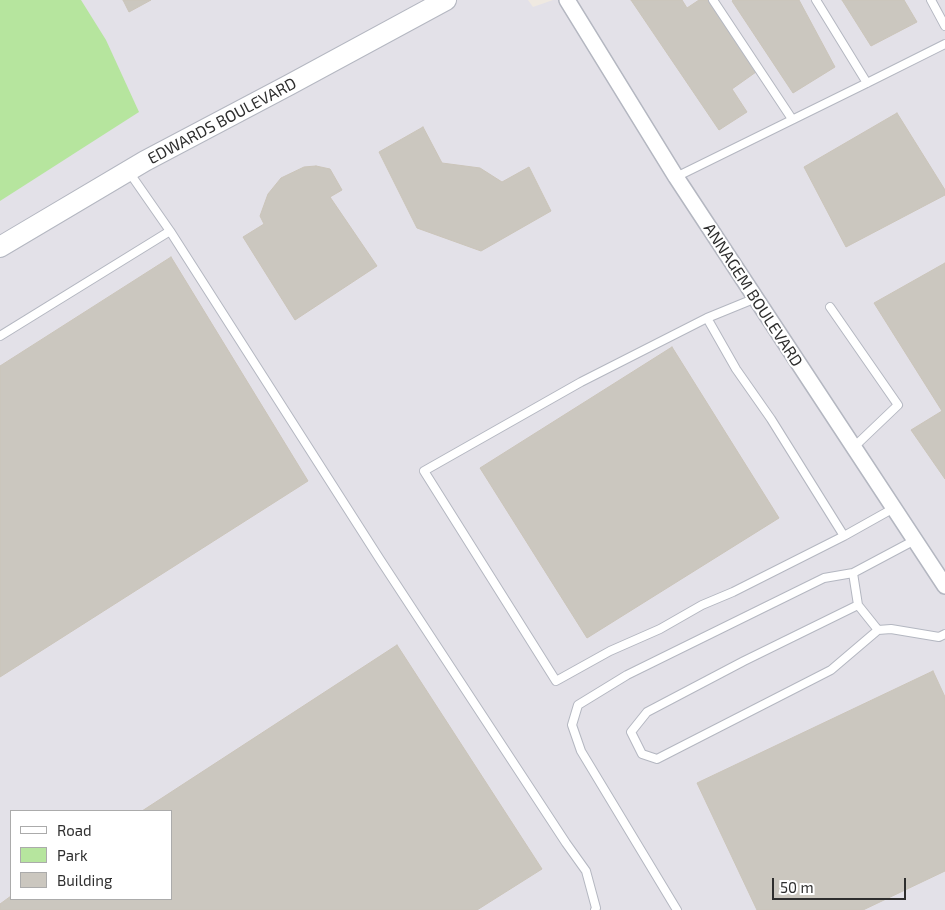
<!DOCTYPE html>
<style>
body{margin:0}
#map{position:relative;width:945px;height:910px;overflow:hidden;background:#efe9e1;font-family:"Exo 2",sans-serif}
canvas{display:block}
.legend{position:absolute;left:10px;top:810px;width:162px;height:90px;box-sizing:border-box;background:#fff;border:1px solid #ababab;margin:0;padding:6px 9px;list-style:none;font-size:15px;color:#2e2e2e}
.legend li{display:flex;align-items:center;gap:10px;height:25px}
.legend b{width:25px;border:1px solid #ababab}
.scale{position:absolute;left:772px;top:878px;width:134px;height:22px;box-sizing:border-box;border:2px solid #2e2e2e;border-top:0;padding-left:6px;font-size:15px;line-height:18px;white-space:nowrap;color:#2e2e2e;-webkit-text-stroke:4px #fff;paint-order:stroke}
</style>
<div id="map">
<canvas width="945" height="910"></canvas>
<ul class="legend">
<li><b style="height:6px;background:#fff"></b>Road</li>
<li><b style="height:14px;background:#b6e59e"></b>Park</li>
<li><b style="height:14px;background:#cbc7bf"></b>Building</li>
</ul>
<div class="scale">50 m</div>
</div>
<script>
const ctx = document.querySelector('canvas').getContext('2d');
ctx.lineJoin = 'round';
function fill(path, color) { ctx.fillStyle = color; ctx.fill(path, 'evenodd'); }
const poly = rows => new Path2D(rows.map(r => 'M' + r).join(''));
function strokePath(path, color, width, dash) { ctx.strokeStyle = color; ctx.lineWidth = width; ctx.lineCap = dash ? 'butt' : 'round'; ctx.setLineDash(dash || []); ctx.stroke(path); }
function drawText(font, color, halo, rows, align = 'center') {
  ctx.font = font + ' "Exo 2",sans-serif'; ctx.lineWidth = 4; ctx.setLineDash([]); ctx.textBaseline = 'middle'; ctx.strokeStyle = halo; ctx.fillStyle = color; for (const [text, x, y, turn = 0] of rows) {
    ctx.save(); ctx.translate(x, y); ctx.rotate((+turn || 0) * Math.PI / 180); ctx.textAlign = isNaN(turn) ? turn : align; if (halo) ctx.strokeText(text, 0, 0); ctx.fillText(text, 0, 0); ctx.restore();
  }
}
fill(poly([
 [0,0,528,0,533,7,553,0,945,0,945,910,0,910],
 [11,811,171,811,171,899,11,899]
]), '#e3e1e8');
fill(poly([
 [0,0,81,0,106,40,139,112,0,201]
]), '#b6e59e');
const building = poly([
 [123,0,151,0,129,12,123,0],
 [631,0,682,0,687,8,699,0,708,0,756,72,732,89,747,112,719,130,631,0],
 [733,0,799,0,835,67,793,93,732,1,733,0],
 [842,0,904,0,917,22,871,46,842,0],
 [897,113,945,190,945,195,846,247,804,167,897,113],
 [423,127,442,163,480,168,502,182,529,167,551,211,481,251,417,228,379,152,423,127],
 [316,166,330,169,342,190,330,197,377,266,295,320,243,237,264,224,260,216,268,194,281,178,304,167,316,166],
 [171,257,308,481,0,677,0,366,171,257],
 [945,263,945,479,911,430,942,411,874,303,945,263],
 [672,347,779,518,587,638,480,468,672,347],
 [397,645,542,869,477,910,0,910,0,904,11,896,11,899,171,899,171,811,142,811,397,645],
 [933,671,945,697,945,871,863,910,757,910,697,783,933,671]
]);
fill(building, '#cbc7bf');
strokePath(building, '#cbc5ba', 1);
const lane = poly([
 [713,0,792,119],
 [816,0,867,83],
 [931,0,945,26],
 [129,172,170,231,379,558,566,843,586,871,596,908,595,910],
 [676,177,867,83,945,44],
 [830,307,898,405,854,447],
 [707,318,736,369,771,419,844,536,733,592,702,605,660,629,610,651,556,681,424,471,581,382,707,318],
 [707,318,756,298],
 [0,336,170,231],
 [844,536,894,508],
 [853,573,858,605,878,630],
 [858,605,744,661,647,712,631,732,642,754,657,759,831,670,878,630,891,629,939,637,945,634],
 [677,910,581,751,572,725,578,705,627,675,824,578,853,573,915,540]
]);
const street = poly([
 [567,0,676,177,945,586]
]);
const secondary = poly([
 [0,247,145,161,289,85,446,0]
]);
strokePath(lane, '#b4b7c1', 10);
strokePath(street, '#b4b7c1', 18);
strokePath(secondary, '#b4b7c1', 22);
strokePath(lane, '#fff', 8);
strokePath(street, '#fff', 15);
strokePath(secondary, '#fff', 20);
drawText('16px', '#2e2e2e', '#fff', [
 ["EDWARDS BOULEVARD",222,121,-28],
 ["ANNAGEM BOULEVARD",753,295,57]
]);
</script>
